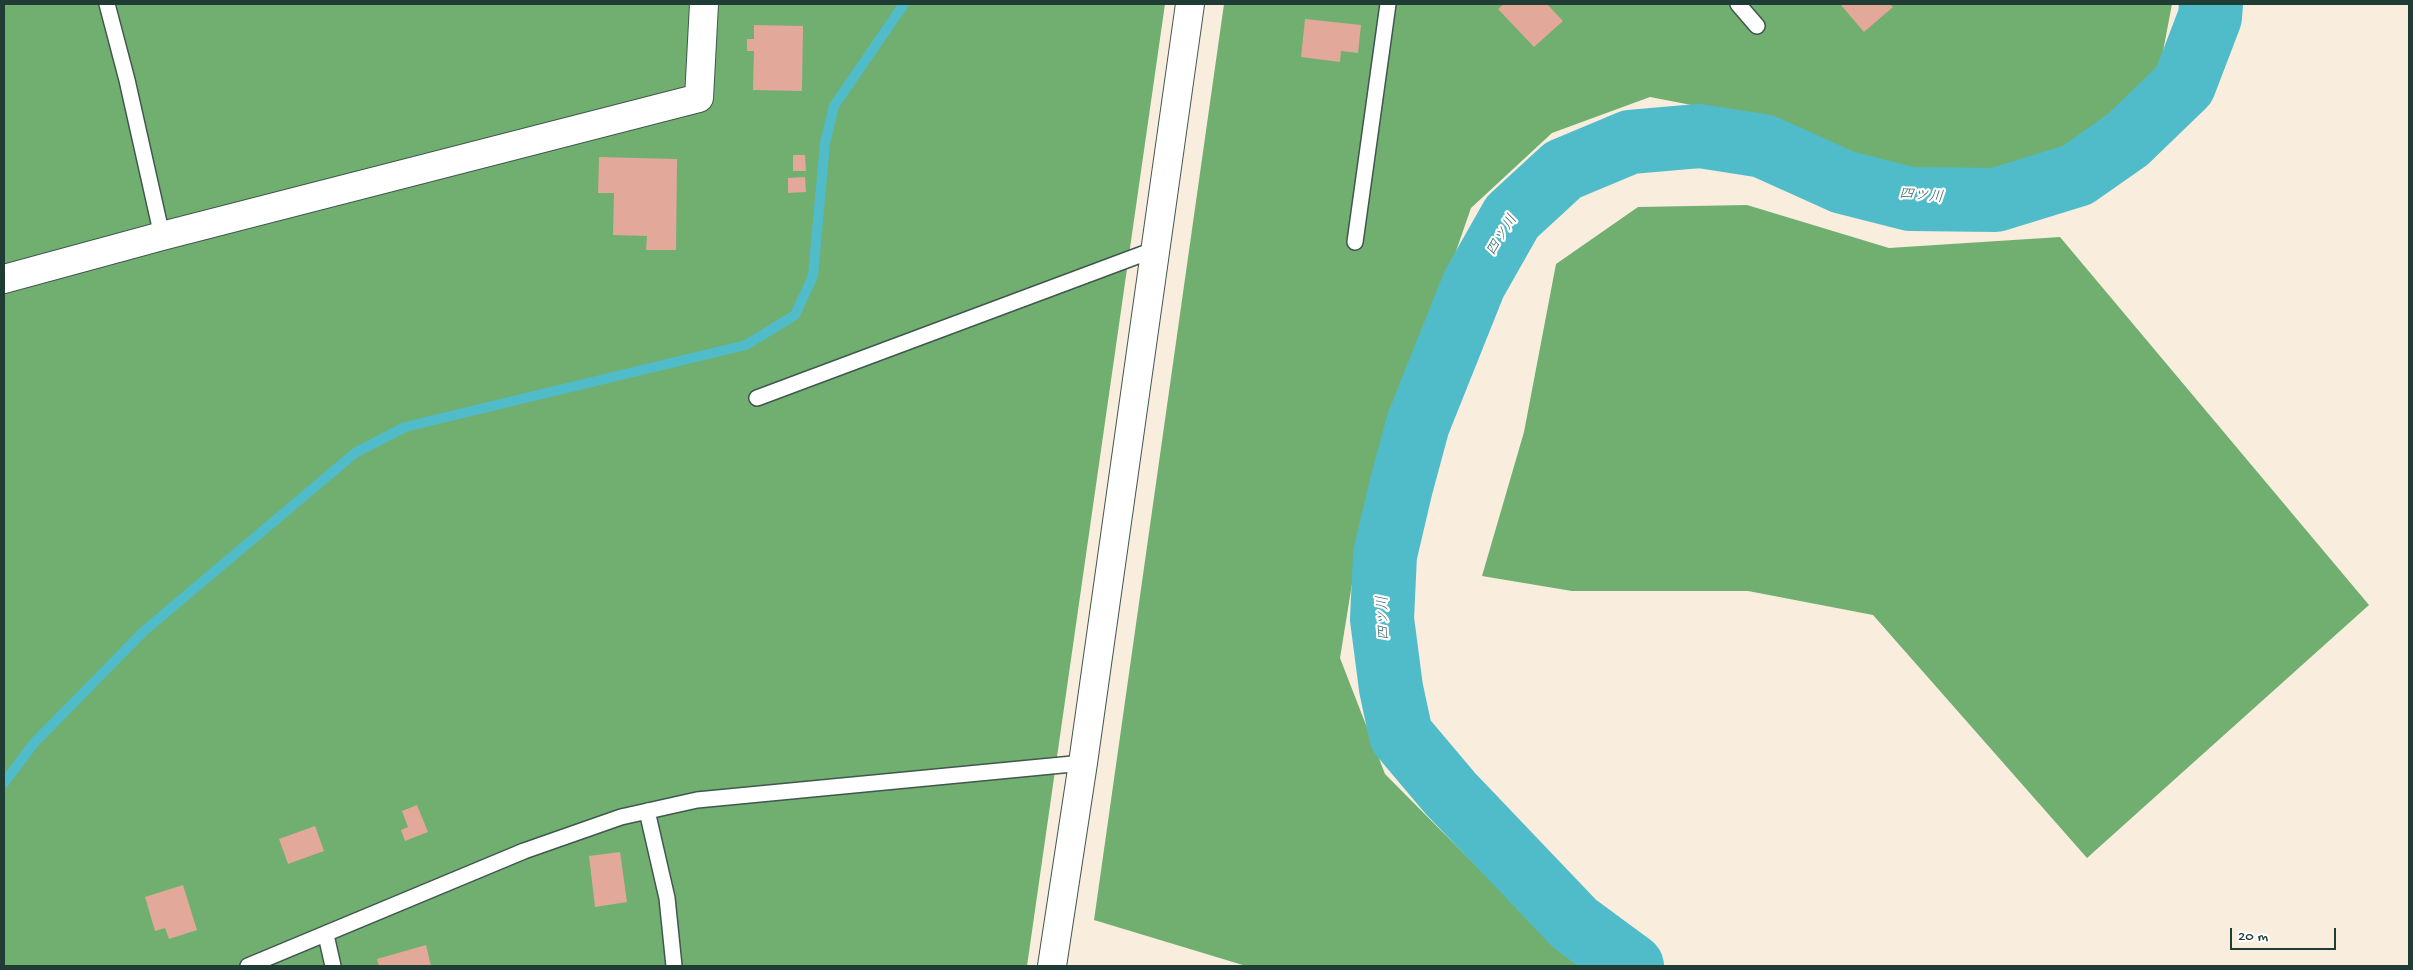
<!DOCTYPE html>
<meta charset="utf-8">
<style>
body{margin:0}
#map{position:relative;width:2413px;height:970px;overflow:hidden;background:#f9edde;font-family:"Gochi Hand",sans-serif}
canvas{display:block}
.frame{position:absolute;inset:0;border:5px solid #1f3d34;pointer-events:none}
.scale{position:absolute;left:2230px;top:928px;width:106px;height:22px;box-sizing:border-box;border:2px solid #1f3d34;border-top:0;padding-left:6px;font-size:15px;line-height:18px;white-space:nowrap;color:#1f3d34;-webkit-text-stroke:4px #fff;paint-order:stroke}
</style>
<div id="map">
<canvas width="2413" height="970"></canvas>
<div class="frame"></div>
<div class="scale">20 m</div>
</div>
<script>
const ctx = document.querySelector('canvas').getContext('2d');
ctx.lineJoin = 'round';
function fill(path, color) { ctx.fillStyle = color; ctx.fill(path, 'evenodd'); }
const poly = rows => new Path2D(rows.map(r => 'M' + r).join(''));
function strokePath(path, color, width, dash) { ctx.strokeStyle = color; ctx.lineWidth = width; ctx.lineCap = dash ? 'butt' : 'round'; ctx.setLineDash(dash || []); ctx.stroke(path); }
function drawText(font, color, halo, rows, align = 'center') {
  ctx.font = font + ' "Gochi Hand","Klee One",sans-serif'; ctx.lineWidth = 4.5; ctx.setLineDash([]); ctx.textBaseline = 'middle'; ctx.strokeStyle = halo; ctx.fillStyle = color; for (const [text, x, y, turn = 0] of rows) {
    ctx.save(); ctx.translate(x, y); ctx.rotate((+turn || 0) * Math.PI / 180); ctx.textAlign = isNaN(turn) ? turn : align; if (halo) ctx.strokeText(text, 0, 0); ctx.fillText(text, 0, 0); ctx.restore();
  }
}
fill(poly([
 [4,4,1165,4,1027,966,4,966],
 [1224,4,2172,4,2160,67,2101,125,2055,157,2004,176,1886,176,1774,121,1650,97,1552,133,1471,208,1362,522,1340,658,1385,774,1505,895,1589,966,1246,966,1094,920],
 [1747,205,1889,248,2060,237,2369,605,2087,858,1873,615,1748,591,1572,591,1482,576,1524,432,1556,264,1638,207]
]), '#70af70');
strokePath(poly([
 [4,783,34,743,144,631,355,453,405,427,746,345,795,315,813,276,825,143,834,106,904,4]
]), '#50bcca', 10);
strokePath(poly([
 [1632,966,1575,924,1450,793,1401,735,1391,688,1382,619,1385,555,1401,487,1418,424,1474,284,1512,217,1563,170,1630,142,1699,136,1763,146,1843,182,1910,199,1996,200,2077,175,2127,140,2184,85,2210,17,2211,4]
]), '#50bcca', 64);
fill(poly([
 [1504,4,1547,4,1563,21,1534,47,1498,9],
 [1840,4,1890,4,1893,7,1864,32],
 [1305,19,1361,25,1358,53,1341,51,1340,62,1301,57],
 [754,25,803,26,802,91,753,90,754,51,747,51,747,39,754,39],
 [793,155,805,155,806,171,793,171],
 [599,157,677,159,676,250,646,250,647,236,613,235,614,193,598,193],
 [805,177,806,192,788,193,788,178],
 [417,805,428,832,405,841,401,830,408,827,402,811],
 [315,826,324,851,288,864,279,839],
 [620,852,627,902,595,907,589,856],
 [183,885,197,930,169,939,165,928,155,931,145,897],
 [426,945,431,966,379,966,377,959]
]), '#e2a899');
const lane = poly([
 [107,4,127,80,162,236],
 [1738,4,1757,26],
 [1355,242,1388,4],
 [757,398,1156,249],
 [647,811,667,898,674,966],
 [326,935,333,966],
 [248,966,524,851,621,817,697,800,1083,763]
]);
const street = poly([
 [4,279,162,236,699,98,704,4],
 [1052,966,1083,763,1190,4]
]);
strokePath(lane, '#40574e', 18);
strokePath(street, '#40574e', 30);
strokePath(lane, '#fff', 15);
strokePath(street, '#fff', 28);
drawText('italic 15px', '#2e6361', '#fff', [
 ["四ツ川",1921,197,5],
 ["四ツ川",1503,236,-58],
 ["四ツ川",1385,618,-92]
]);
</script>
